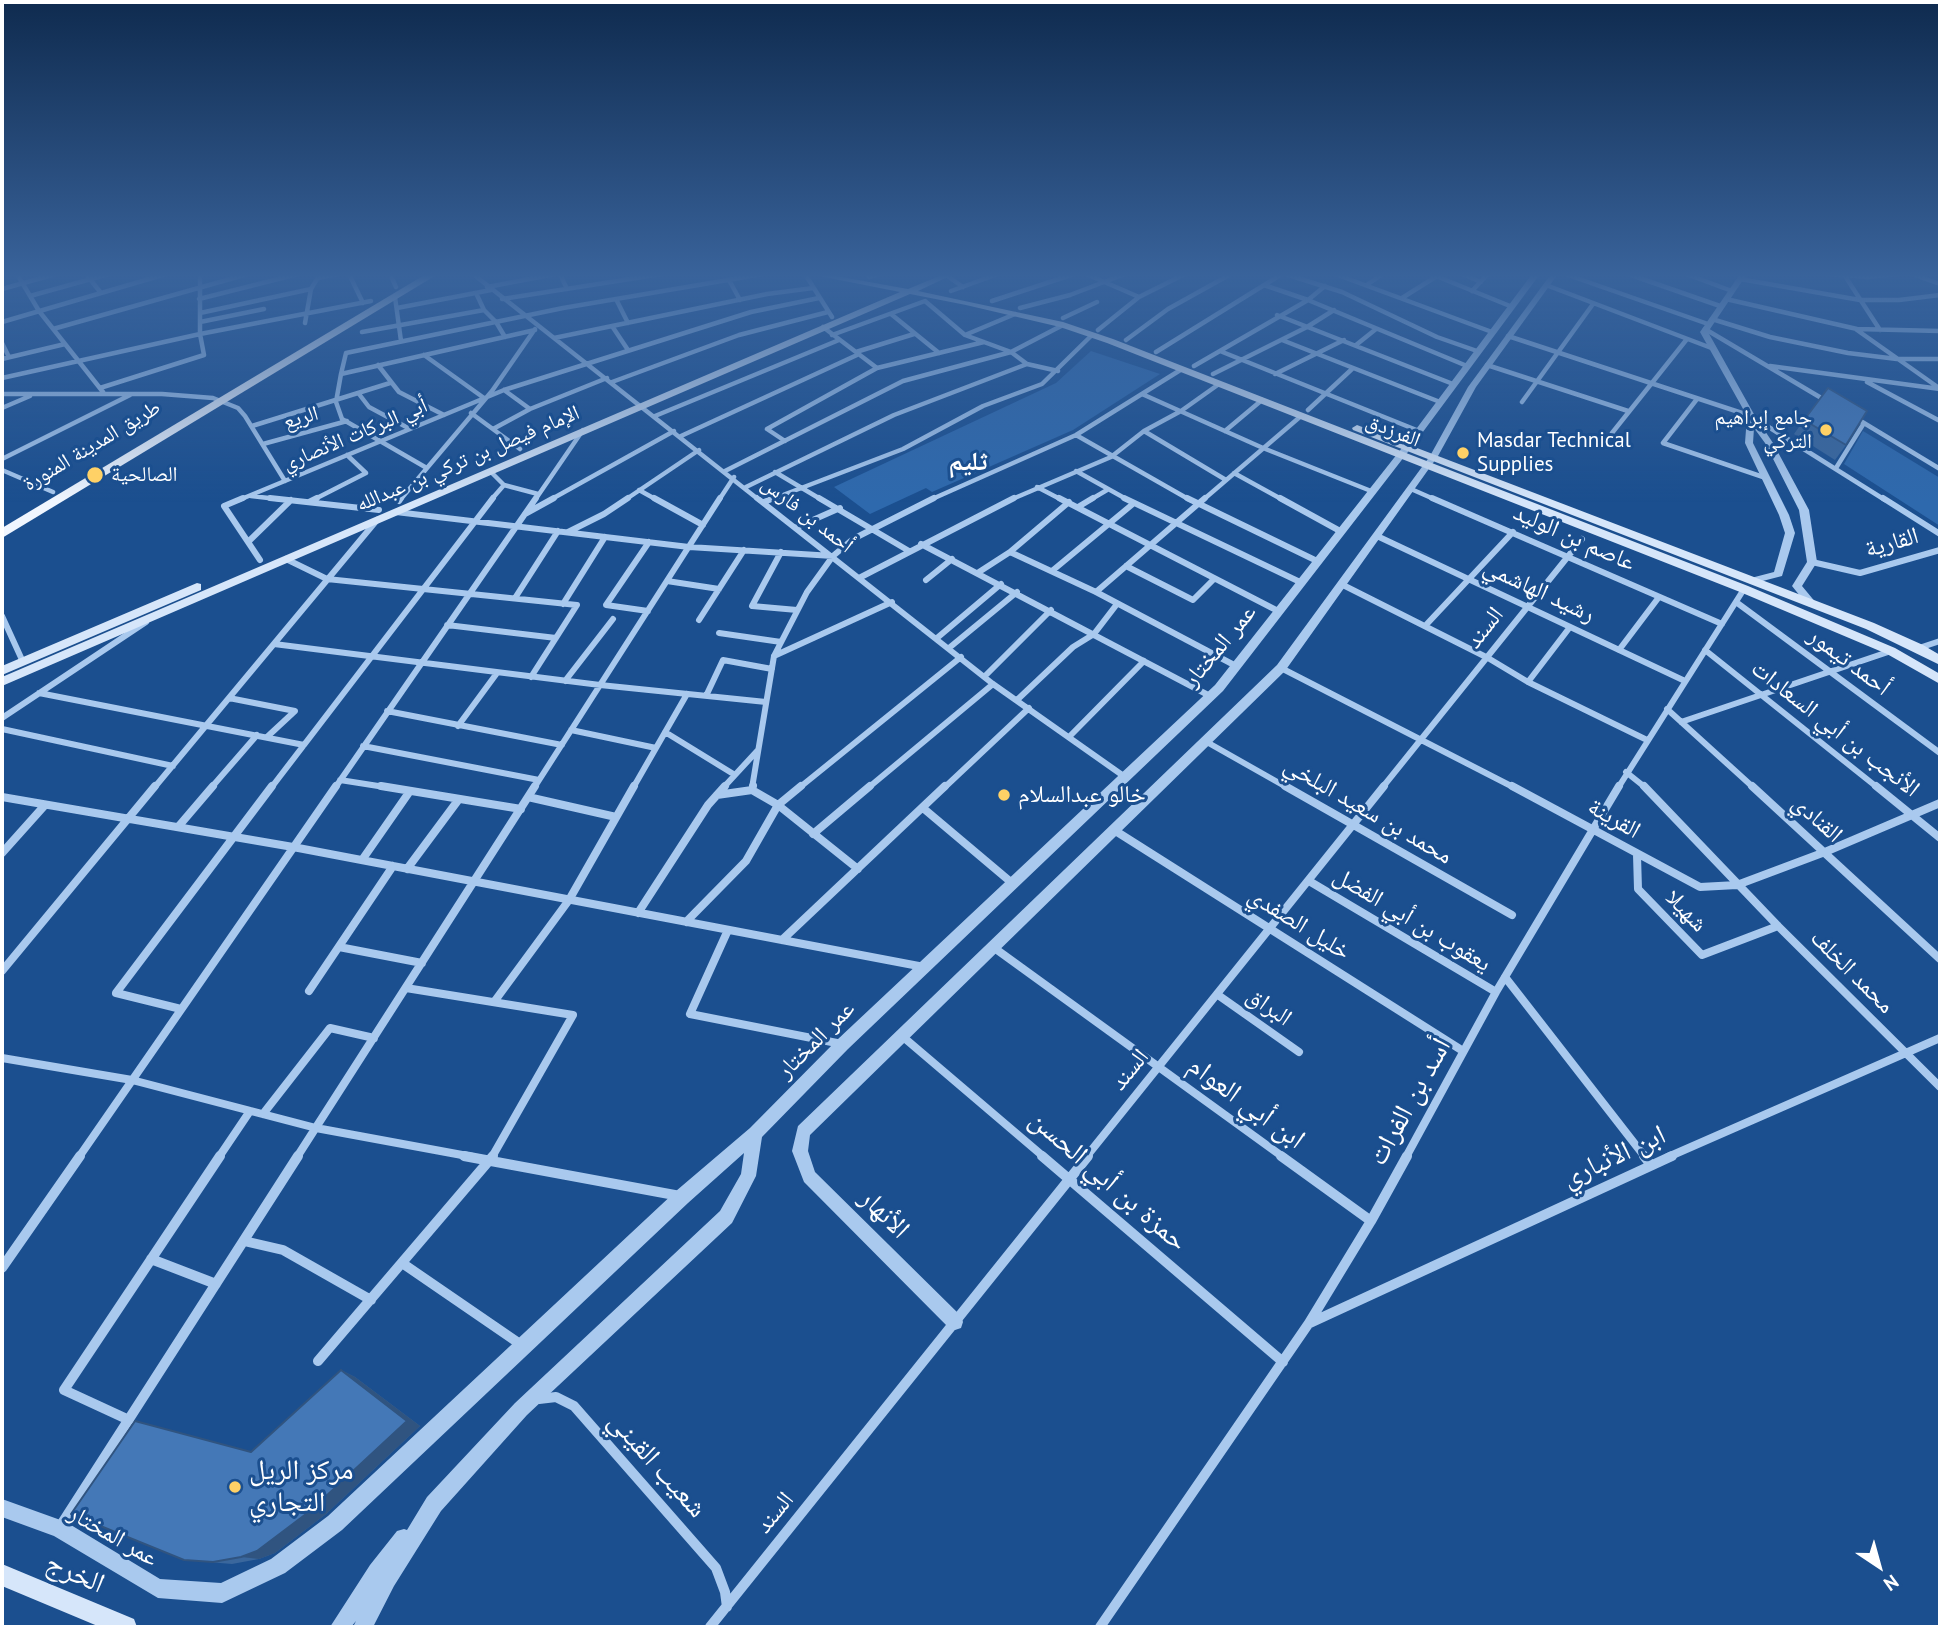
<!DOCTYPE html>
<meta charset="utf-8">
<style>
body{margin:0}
#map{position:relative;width:1942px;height:1629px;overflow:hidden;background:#1b4f8f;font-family:"PT Sans",sans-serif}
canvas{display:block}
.frame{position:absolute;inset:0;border:4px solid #fff;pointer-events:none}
.north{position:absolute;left:1844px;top:1531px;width:70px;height:70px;-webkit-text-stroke:5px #1b4f8f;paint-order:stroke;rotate:144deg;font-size:19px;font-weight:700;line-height:28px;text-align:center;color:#fff}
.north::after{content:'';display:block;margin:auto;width:24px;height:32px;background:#fff;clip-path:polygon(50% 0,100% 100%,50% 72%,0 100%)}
</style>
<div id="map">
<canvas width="1942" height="1629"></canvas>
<div class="frame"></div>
<div class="north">N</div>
</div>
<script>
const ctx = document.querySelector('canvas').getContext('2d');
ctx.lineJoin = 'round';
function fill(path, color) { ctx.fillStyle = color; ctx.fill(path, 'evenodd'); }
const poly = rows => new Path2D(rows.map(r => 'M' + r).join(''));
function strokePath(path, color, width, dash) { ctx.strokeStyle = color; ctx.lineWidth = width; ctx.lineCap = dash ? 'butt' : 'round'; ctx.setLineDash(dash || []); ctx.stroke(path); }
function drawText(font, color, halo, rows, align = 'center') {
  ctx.font = font + ' "PT Sans","Noto Naskh Arabic",sans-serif'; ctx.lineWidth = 6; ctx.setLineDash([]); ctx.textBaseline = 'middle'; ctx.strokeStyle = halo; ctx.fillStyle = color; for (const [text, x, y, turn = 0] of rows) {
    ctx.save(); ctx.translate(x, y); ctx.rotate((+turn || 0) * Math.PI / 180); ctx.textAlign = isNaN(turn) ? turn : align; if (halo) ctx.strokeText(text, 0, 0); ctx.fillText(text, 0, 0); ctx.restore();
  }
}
fill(poly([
 [1091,351,1160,374,1073,430,932,492,926,488,870,514,834,487,1056,383],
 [1863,431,1940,478,1940,526,1844,464]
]), '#2e69ad');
strokePath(poly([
 [17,274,39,311,103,392],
 [86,274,101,293],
 [349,274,363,303],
 [390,274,396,287],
 [473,274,759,500],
 [560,274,567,289],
 [805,274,832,317],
 [1086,274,1139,297],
 [1285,274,1342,292,1437,337,1477,351],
 [1335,274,1492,332],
 [1431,274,1510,306],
 [1462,274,1481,282],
 [1565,274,1708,324],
 [1628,274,1720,306],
 [1686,274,1732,291],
 [1827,274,1868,277,1898,274],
 [1912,274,1940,284],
 [946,275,963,287],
 [1845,276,1880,330],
 [869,277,880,274],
 [318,278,338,274],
 [1740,279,1860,300,1899,300,1940,295],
 [729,280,740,300],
 [1368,284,1383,274],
 [1264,285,1308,300,1467,366],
 [1546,285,1714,349],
 [487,287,556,274],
 [2,289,56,274],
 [951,291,998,274],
 [1472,291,1488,274],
 [476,293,484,310,496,322,505,337],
 [30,296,109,274],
 [395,297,401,341],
 [1402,298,1437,276],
 [199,299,298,274],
 [502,299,662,274],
 [1726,299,1857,329,1940,331],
 [617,301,628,323],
 [992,301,1074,274],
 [397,308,491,290],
 [1020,308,1070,295,1125,274],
 [200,313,311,289],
 [891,314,939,353],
 [1277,315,1453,384],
 [1063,318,1097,302],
 [1712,319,1770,337,1848,353,1897,359,1940,359],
 [2,322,166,274],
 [200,322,264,309],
 [305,323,311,289,320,274],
 [612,326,628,350],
 [823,327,877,368],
 [53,329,248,274],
 [1705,329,1828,402],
 [535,330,341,374,346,353,563,308,763,274],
 [1098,330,1139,297,1185,274],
 [1857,330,1939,388],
 [362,332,484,310],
 [832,335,925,301,965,335,1011,352,1027,364,1058,371],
 [965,335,1015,314],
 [1508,336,1751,416,1885,500],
 [554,338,767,294,813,288],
 [1126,340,1168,309,1231,274],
 [1282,340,1440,402],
 [2,343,9,357],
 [1356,345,1376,329],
 [1220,351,1419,431],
 [856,352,914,334],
 [1156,352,1282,274],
 [424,355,484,398],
 [2,359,65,344],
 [378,365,399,392,444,415],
 [1487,365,1628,411],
 [1194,366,1308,300,1325,286],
 [1770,366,1940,389],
 [341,374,336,402,342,419,425,467],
 [1213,374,1307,327,1334,310],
 [1275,374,1344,340],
 [2,378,200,334,371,301],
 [612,382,739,335,828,312],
 [1867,382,1940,421],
 [100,388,204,355,200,334,200,274],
 [504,390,530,409],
 [2,394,162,394,213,398,238,408,245,416,285,481],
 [359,394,369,407,410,429],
 [1142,394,1263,448,1371,491],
 [1697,399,1663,443,1766,478],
 [1522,402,1593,304],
 [2,408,30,396],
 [1308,410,1352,369],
 [471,413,520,449],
 [655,416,839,340],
 [1854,417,1940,469],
 [252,426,390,383],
 [493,429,530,409,607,378],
 [1144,431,1226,480],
 [1225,431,1262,400],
 [1612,433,1687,339],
 [1076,435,1190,500],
 [681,436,857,355],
 [785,441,767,429,877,368,984,342],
 [263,444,347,421],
 [2,459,130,395],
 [1836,468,1864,423],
 [2,470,53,492],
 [490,471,504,485,538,494],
 [725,471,903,381,1011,352,1063,325],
 [1076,471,1128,500],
 [775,472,822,500],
 [1234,473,1283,500],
 [746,487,894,415,1027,364],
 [1037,487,1062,500],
 [1411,489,1436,500],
 [639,490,657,500],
 [251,496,286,500],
 [239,500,504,390,751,312,819,298],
 [313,500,366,473,347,455],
 [400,500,492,391,535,329],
 [491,500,504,485],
 [535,500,583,430],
 [550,500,674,431],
 [625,500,699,450],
 [719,500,734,477],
 [770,500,903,449,983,406,1042,384,1092,335],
 [930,500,1076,435,1182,369],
 [1010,500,1111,457,1144,431,1181,411,1219,384],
 [1090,500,1107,490],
 [1203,500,1301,416]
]), '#a9c9ee', 4.5);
strokePath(poly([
 [243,498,224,506,260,560],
 [270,498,379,510],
 [654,498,703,525],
 [757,498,993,684,1125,777],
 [819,498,909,551],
 [1059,498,1278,611],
 [1124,498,1300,582],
 [1187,498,1317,561],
 [1280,498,1340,531],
 [1432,498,1722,624],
 [1883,498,1940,534],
 [399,501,401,498],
 [309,502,317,498],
 [764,502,774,498],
 [1078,507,1093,498],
 [396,512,689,547,833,556],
 [525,514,554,498],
 [797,527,840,508],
 [568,532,604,514,628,498],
 [1377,536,1685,681],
 [248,542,291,500],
 [921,544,1210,696],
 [781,552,752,606,797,610],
 [1010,552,1096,592,1236,666],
 [286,559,327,579,577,605,531,677],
 [1812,562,1860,573,1940,550],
 [1126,566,1193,600,1214,579],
 [1052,571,1134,503],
 [979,572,1010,552,1069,502],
 [861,577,1014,498],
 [926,580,952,559],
 [667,581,719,589],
 [1341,584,1488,658,1528,682,1647,740],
 [1096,592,1205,498],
 [515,598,558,531],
 [1736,602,1940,753],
 [563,604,605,537],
 [648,611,606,605,649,542],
 [2,616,23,662],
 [699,620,744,550],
 [447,625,556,638],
 [1425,626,1513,532],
 [719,633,781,642],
 [937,638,1001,584],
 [274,644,600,685,766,702],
 [949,648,1017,592],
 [1919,648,1940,641],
 [1619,650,1659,597],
 [1705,650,1878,788],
 [774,656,892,602],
 [1281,668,1515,788],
 [985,676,1051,610],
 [565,681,613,619],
 [1528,682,1570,627],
 [39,693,304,745],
 [706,696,723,660,772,669],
 [229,698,295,711,267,737],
 [1017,700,1073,647,1094,634,1117,604],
 [1667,709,1754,788],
 [387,711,562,745],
 [2,718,146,622],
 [1681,722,1891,651],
 [458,726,497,673],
 [2,729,173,766],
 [571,730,656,748],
 [665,732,735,775],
 [1069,737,1144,661],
 [1205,741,1288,788],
 [363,746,539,780],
 [1626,772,1646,788],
 [340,780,391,788],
 [154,788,377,520],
 [211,788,257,735],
 [271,788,493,498],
 [335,788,536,498],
 [534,788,720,498],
 [633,788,687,694],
 [723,788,758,750],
 [752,788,774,656,807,592,833,556,853,539,934,498],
 [799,788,961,657],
 [868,788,993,684],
 [944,788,1029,708],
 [1382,788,1582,539],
 [1618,788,1744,589]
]), '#a9c9ee', 6);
strokePath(poly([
 [381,786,521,809],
 [801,786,778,805,858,869],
 [1285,786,1512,915],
 [1512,786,1700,887,1737,885,1825,852,1940,803],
 [1644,786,1778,926,1940,1087],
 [1752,786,1940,959],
 [1876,786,1940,838],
 [752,790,753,786],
 [2,797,293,847,924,967],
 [528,797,616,817],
 [923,808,1012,883],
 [178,827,213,786],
 [1114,830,1463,1051],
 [813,834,870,786],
 [2,853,45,805],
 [1637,855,1638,889,1702,955,1778,926],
 [362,860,410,791],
 [407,869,459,799],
 [1309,881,1496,992],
 [638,913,708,805,725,786],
 [686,922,746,861,778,805,752,790,717,795],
 [728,930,690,1014,842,1044],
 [782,940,945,786],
 [339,947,422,963],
 [993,947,1283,1157],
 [2,971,155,786],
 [1505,977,1645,1157],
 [406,988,573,1015,492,1157],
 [309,991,393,866],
 [1218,995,1299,1052],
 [494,1002,569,900,634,786],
 [181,1009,116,993,272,786],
 [902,1036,1044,1157],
 [2,1058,132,1080,316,1128,473,1157],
 [263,1114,330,1028,374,1038],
 [79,1157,336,786],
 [219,1157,250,1111],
 [297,1157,535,786],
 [1086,1157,1384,786],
 [1406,1157,1496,992,1619,786],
 [1668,1157,1940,1038]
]), '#a9c9ee', 8);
strokePath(poly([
 [464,1156,680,1196],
 [1042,1156,1283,1362],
 [1281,1156,1371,1221],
 [1644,1156,1651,1165],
 [244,1241,283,1250,371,1300],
 [151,1259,216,1284],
 [402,1263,523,1346],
 [2,1268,80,1156],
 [1310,1323,1672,1156],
 [318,1361,493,1156],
 [539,1399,556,1397,574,1406,716,1568,725,1592,727,1607],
 [129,1420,64,1390,220,1156],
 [59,1528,298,1156],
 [710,1627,1088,1156],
 [1100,1627,1309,1323,1371,1221,1407,1156]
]), '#a9c9ee', 10);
fill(poly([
 [1532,274,1540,274,1411,448,1223,691,848,1049,762,1137,756,1176,732,1223,527,1415,441,1511,394,1586,373,1627,353,1627,356,1621,351,1627,330,1627,370,1565,397,1531,404,1529,407,1530,427,1497,515,1403,720,1211,741,1174,744,1153,688,1203,342,1530,285,1573,222,1603,158,1598,54,1536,2,1517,2,1499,66,1522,160,1579,221,1583,271,1559,328,1516,676,1191,750,1128,838,1039,1215,685,1405,444,1532,274],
 [1551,274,1558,274,1476,387,1438,456,1285,671,810,1135,808,1151,815,1172,961,1316,963,1322,961,1328,955,1330,949,1328,804,1182,792,1151,798,1126,1277,665,1430,456,1468,387,1551,274],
 [1740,274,1747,274,1708,332,1755,416,1773,443,1809,510,1817,562,1802,586,1817,604,1812,607,1808,606,1792,586,1807,562,1799,510,1765,443,1754,428,1753,443,1789,515,1795,533,1782,576,1751,584,1746,581,1747,579,1774,572,1785,533,1779,515,1745,443,1747,416,1700,332,1740,274]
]), '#a9c9ee');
fill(poly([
 [809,274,825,274,908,289,944,274,954,274,918,291,1063,322,1113,339,1748,586,1895,648,1940,674,1940,684,1887,654,1740,592,1107,343,1060,327,966,305,910,294,2,686,2,677,900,292,809,274],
 [1357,425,1874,623,1923,645,1940,655,1940,665,1866,629,1353,430,1352,428,1357,425],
 [197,583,201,584,201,590,2,675,2,666,197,583],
 [2,1564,134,1619,137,1627,100,1627,2,1586,2,1564]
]), '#d6e6fa');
fill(poly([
 [426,274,438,274,2,538,2,528,426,274]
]), '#f0f6ff');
fill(poly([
 [1804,420,1846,445,1835,460,1794,434],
 [341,1370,355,1377,420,1426,326,1514,275,1553,259,1559,232,1564,184,1560,251,1452]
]), '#3a679d');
fill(poly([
 [341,1370,355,1377,420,1426,326,1514,275,1553,259,1559,241,1557]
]), '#305480');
const building = poly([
 [1828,388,1867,411,1846,445,1804,420,1828,388],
 [341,1370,407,1421,310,1511,257,1551,241,1557,213,1562,184,1560,71,1514,135,1421,251,1452,341,1370]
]);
fill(building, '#4478b7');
strokePath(building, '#305480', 2);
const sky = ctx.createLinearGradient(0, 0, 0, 502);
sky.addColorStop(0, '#0f2b4f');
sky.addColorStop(0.55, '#39639b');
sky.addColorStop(1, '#39639b00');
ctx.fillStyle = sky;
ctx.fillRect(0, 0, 1942, 502);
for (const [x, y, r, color] of [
 [1826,430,7,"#ffd166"],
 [1463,453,7,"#ffd166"],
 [95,475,9,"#ffd166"],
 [1004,795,7,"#ffd166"],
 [235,1487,7,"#ffd166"]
]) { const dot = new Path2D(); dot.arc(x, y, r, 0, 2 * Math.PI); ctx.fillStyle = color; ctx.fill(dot); strokePath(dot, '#1b4f8f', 2.5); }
drawText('21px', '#fff', '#1b4f8f', [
 ["الريع",301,418,-16],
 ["الفرزدق",1393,431,22],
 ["أبي البركات الأنصاري",355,435,-23],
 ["طريق المدينة المنورة",92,446,-31],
 ["الإمام فيصل بن تركي بن عبدالله",468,459,-23],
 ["أحمد بن فارس",807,515,38]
]);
drawText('21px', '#fff', '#1b4f8f', [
 ["جامع إبراهيم",1812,418,"right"],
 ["التركي",1812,442,"right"],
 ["Masdar Technical",1477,441],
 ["Supplies",1477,465],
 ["الصالحية",111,475]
], 'left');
drawText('24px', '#fff', '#1b4f8f', [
 ["عاصم بن الوليد",1574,538,24],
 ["القارية",1892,543,-16],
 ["رشيد الهاشمي",1539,591,25],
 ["السند",1485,628,-52],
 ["عمر المختار",1220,646,-50],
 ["أحمد تيمور",1849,662,37],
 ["الأنجب بن أبي السعادات",1835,729,38],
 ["محمد بن سعيد البلخي",1368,811,30],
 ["القرينة",1614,819,30],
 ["القنادي",1817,819,42],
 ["شهيلا",1686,911,46],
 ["يعقوب بن أبي الفضل",1412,920,31],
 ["خليل الصفدي",1299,924,32],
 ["محمد الخلف",1852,972,45],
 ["البراق",1269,1007,35],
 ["عمر المختار",816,1040,-45],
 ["السند",1130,1070,-51],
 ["السند",775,1513,-51],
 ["عمر المختار",113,1536,30]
]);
drawText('24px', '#fff', '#1b4f8f', [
 ["خالو عبدالسلام",1018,795]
], 'left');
drawText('bold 26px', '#fff', '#1b4f8f', [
 ["ثليم",968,463]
]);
drawText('28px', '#fff', '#1b4f8f', [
 ["أسد بن الفرات",1410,1102,-61],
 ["ابن أبي العوام",1246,1103,36],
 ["ابن الأنباري",1614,1157,-25],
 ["حمزة بن أبي الحسن",1108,1181,41],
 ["الأنهار",884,1214,45],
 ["شعيب القيني",657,1465,48],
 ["الخرج",75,1574,23]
]);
drawText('28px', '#fff', '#1b4f8f', [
 ["مركز الريل",249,1471],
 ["التجاري",249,1503]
], 'left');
</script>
